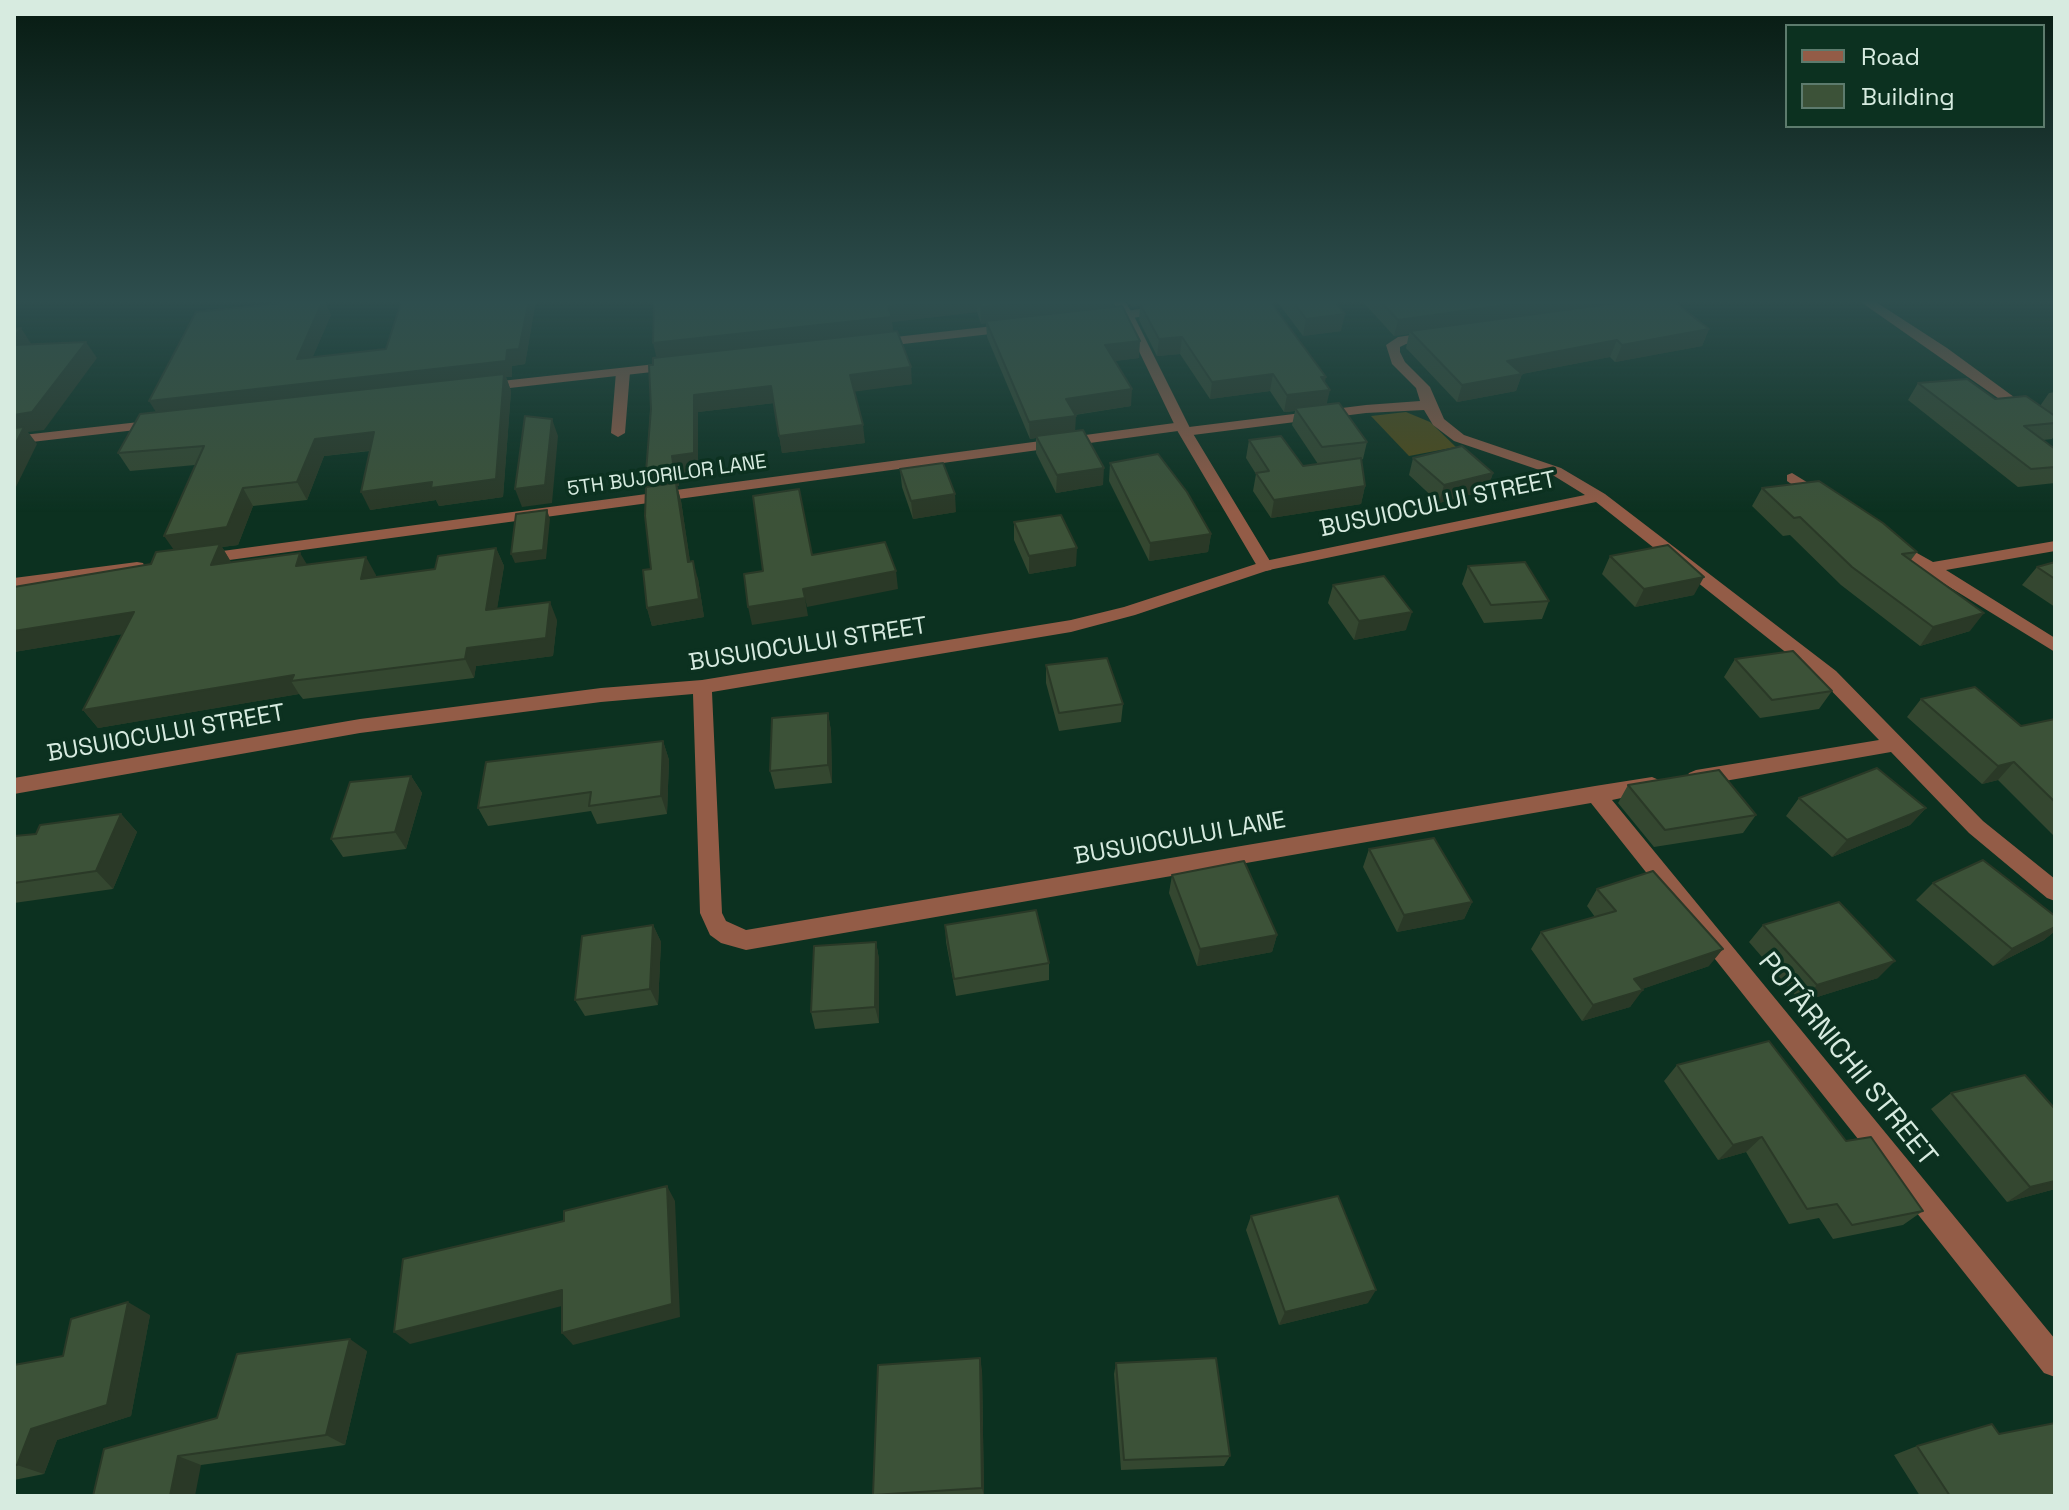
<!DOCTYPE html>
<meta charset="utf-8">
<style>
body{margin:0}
#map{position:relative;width:2069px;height:1510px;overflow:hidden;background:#0c3120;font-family:"Space Grotesk",sans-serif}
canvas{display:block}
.frame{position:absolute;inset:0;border:16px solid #d7ebe0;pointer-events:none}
.legend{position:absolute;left:1785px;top:24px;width:260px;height:104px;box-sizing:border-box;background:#0c3120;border:2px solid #5d7b6d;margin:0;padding:10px 14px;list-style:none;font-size:24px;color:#d7ebe0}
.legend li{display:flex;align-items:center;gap:16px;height:40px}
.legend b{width:40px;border:2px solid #5d7b6d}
</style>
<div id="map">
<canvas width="2069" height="1510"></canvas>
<div class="frame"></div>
<ul class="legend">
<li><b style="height:10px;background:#935c47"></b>Road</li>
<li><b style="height:22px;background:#3c5238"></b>Building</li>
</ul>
</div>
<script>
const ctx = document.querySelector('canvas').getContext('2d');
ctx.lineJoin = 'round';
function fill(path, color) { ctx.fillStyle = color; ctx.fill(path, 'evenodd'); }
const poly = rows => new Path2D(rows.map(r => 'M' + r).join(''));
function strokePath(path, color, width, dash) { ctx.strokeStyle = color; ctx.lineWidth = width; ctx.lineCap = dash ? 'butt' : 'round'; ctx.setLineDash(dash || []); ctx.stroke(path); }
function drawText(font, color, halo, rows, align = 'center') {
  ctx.font = font + ' "Space Grotesk",sans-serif'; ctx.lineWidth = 7; ctx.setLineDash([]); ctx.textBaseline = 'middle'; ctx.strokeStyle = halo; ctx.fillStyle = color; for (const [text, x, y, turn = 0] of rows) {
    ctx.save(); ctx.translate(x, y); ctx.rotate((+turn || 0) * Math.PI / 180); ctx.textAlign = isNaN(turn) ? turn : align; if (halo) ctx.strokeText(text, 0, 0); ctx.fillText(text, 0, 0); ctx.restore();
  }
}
fill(poly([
 [1406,412,1430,422,1456,447,1409,456,1371,416]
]), '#524b17');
fill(poly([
 [1111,300,1124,300,1133,314,1192,432,1273,566,1271,570,1265,571,1257,566,1178,432,1121,314,1111,300],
 [623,368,630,372,625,433,618,437,611,433,616,372,623,368]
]), '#935c47');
fill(poly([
 [1858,300,1873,300,1947,348,2055,427,2055,438,1858,300],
 [1167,306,1173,310,1172,313,1099,322,1093,318,1099,314,1167,306],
 [1012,324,1019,328,1017,331,877,347,870,343,877,339,1012,324],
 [1432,332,1439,336,1437,339,1406,344,1400,347,1400,352,1405,362,1430,387,1444,419,1464,435,1561,468,1605,494,1836,671,1983,821,2055,879,2055,901,2047,898,1969,833,1891,752,1696,786,1689,783,1686,778,1689,773,1696,770,1879,740,1822,681,1596,502,1269,570,1135,615,1071,632,712,692,722,913,726,921,746,930,1595,786,1652,777,1659,780,1662,785,1659,790,1612,800,2055,1339,2055,1377,2044,1373,1591,803,746,950,721,943,710,935,700,913,693,694,601,702,360,733,14,794,14,778,360,719,601,688,702,680,1071,620,1124,607,1265,561,1585,495,1551,474,1454,441,1433,425,1424,410,1366,413,1185,436,1178,431,200,564,192,559,200,554,1182,422,1189,427,1366,405,1420,401,1416,388,1392,364,1386,345,1398,337,1432,332],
 [674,362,681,366,679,369,483,391,476,387,483,383,674,362],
 [157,420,162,421,162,427,14,444,14,436,157,420],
 [1792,473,1828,495,1828,501,1816,501,1787,481,1787,475,1792,473],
 [1892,539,1933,562,2055,541,2055,551,1946,570,2055,638,2055,652,1886,548,1884,544,1892,539],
 [137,562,143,563,145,567,143,571,14,588,14,578,137,562]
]), '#935c47');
fill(poly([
 [315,300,324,300,331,315,312,358,386,349,402,300,536,300,525,364,512,366,512,377,506,377,511,391,503,497,439,506,436,500,370,510,370,451,324,456,307,500,253,506,238,545,222,547,231,562,307,565,376,575,375,577,435,569,496,548,504,566,497,608,557,620,553,656,476,666,474,678,303,699,299,694,98,728,83,710,122,634,14,652,173,550,195,465,130,471,118,453,156,413],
 [654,300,1114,300,1114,307,1139,358,1115,361,1131,406,1075,415,1075,431,1103,485,1056,493,1036,453,1036,438,1030,439,987,337,986,323,981,324,977,312,892,322,893,331,912,384,854,391,865,443,782,453,774,403,698,412,698,471,677,473,679,486,677,486,681,501,690,562,698,579,704,617,652,626,647,608,651,569,651,487,646,472,653,365,657,357],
 [1127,300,1199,300,1201,303,1325,383,1327,404,1367,442,1363,459,1361,460,1365,486,1361,504,1271,518,1253,491,1256,474,1246,458,1249,440,1303,466,1318,464,1292,425,1295,411,1284,412,1270,391,1210,399,1180,354,1157,356,1139,320,1140,306,1132,307],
 [1276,300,1333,300,1341,331,1303,336],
 [1361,300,1672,300,1709,329,1702,346,1615,362,1610,357,1522,374,1516,391,1457,402,1406,348,1409,334,1394,336],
 [1918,383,1995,399,2040,406,2049,393,2055,392,2055,435,2052,439,2043,440,2055,449,2055,483,2018,487,1908,400],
 [1413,458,1493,473,1487,490,1439,503,1409,475],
 [1110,463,1211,534,1208,552,1149,561,1109,481],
 [900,469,956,512,913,519,902,487],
 [1762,488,1917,552,1911,560,1970,631,1920,646,1841,585,1790,535,1783,536,1752,506],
 [1014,522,1076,566,1029,574,1014,540],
 [1610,556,1694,595,1635,607,1602,574],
 [2055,562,2055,607,2022,585,2037,567],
 [1468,566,1549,601,1542,619,1484,623,1462,584],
 [1333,585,1406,630,1354,640,1328,603],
 [1735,659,1832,691,1819,709,1760,718,1724,677],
 [1046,665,1123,704,1121,722,1059,731,1046,683],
 [1921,699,2021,726,2055,719,2055,837,1998,780,1982,784,1907,717],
 [828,713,831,731,832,783,775,789,770,771],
 [663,741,669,760,667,814,597,824,591,811,488,826,478,808],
 [411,776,422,793,406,849,343,857,331,839],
 [1628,785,1756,815,1743,833,1654,847,1618,803],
 [1799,798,1926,808,1910,825,1832,857,1786,816],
 [121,814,137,832,113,889,14,903,14,836,36,834],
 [1369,849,1472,902,1464,919,1397,932,1363,867],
 [1172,875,1277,935,1272,952,1197,966,1169,893],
 [1933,883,2055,916,2055,931,2044,940,1993,966,1916,900],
 [1597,889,1709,966,1642,989,1630,1007,1582,1021,1531,949,1541,932,1595,917,1587,906],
 [653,925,661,942,658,1005,585,1016,575,1000],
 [945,925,1049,963,1049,980,956,996,946,942],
 [1763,925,1878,978,1801,1002,1749,942],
 [876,942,879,959,879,1023,815,1029,811,1012],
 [1677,1065,1846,1141,1923,1211,1903,1225,1833,1239,1819,1218,1789,1224,1746,1152,1718,1160,1664,1081],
 [1951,1093,2055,1189,2007,1202,1931,1109],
 [1251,1216,1368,1303,1279,1325,1246,1230],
 [150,1315,131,1416,57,1440,44,1474,14,1480,14,1365,63,1356],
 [367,1351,345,1445,201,1465,93,1496,217,1418],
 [1116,1363,1230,1456,1224,1466,1121,1470,1114,1374],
 [982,1370,984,1496,874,1496,873,1495],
 [1999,1434,2055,1496,1920,1496,1894,1455,1917,1446]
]), '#344730');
fill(poly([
 [323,300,331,315,305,375,297,359],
 [529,300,536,300,525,364,512,366,512,377,506,377,511,391,503,497,439,506,436,500,370,510,361,492,504,378,159,417,149,401,507,350],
 [936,300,976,300,977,312,892,322,893,333,657,360,653,343,888,306],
 [1041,300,1114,300,1113,309,981,324,981,307],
 [1132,300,1185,301,1132,307],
 [1541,300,1644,300,1410,331,1409,334,1394,336,1398,320],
 [1345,314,1341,331,1303,336,1306,319],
 [21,328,32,345,14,354,14,337],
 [1709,329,1702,346,1615,362,1622,345],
 [1182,337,1180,354,1157,356,1159,339],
 [1617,340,1610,357,1511,376,1522,374,1516,391,1457,402,1462,385,1507,361],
 [1140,341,1139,358,1105,362,1105,345],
 [86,342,97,358,44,430,28,432,37,444,14,491,14,415],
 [911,367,912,384,852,392,850,375],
 [1273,374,1270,391,1210,399,1212,382],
 [1321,377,1326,377,1323,391,1330,390,1326,407,1295,408,1295,411,1284,412,1287,395],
 [771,386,774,403,698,412,698,471,677,473,679,486,677,486,681,501,693,580,652,490,646,472,672,456,694,395],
 [1132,389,1131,406,1066,416,1066,399],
 [1076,416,1075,433,1036,436,1036,438,1030,439,1029,422],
 [552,419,558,436,552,503,522,507,515,489],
 [863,425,865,443,782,453,779,436],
 [374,432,382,449,324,456,307,500,297,482,315,439],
 [1104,468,1103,485,1056,493,1057,475],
 [1493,473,1487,490,1439,503,1444,485],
 [1365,486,1361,504,1271,518,1274,500],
 [243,488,253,506,238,545,222,547,231,562,223,583,176,553,164,536],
 [955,494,956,512,913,519,911,501],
 [547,510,550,519,546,559,515,563,511,554],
 [1211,534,1208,552,1149,561,1150,543],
 [496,548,504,566,494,628,486,610],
 [1077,548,1076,566,1029,574,1029,556],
 [300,553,311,571,296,566],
 [366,557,376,575,371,597,361,579],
 [693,561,698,579,704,617,652,626,647,608],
 [896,571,898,589,807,607,803,589],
 [1704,577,1694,595,1635,607,1644,589],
 [805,598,808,616,752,625,748,607],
 [550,602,557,620,553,656,476,666,474,678,465,659,467,648],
 [134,612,147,630,14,652,14,631],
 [1412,612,1406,630,1354,640,1359,621],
 [1984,613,1970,631,1920,646,1933,627],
 [294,675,291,681,299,694,98,728,83,710],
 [828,713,831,731,832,783,828,765],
 [663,741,669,760,667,814,661,796],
 [2014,762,1998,780,1982,784,1998,766],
 [411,776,422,793,406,849,395,832],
 [1926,808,1910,825,1832,857,1847,840],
 [121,814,137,832,113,889,96,871],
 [1472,902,1464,919,1397,932,1404,915],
 [653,925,661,942,658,1005,650,989],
 [2055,927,2055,931,2044,940,1993,966,2012,949],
 [1277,935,1272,952,1197,966,1200,949],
 [876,942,879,959,879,1023,875,1007],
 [1723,949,1709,966,1625,995,1643,990,1630,1007,1582,1021,1593,1005,1634,979],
 [1895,961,1878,978,1801,1002,1817,985],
 [1762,1137,1746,1152,1718,1160,1733,1145],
 [2055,1181,2055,1189,2007,1202,2030,1187],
 [667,1186,675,1201,680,1317,573,1345,562,1333],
 [562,1290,574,1303,410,1344,394,1332],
 [1376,1290,1368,1303,1279,1325,1285,1312],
 [128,1302,150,1315,131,1416,57,1440,44,1474,17,1465,31,1429],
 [350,1339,367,1351,345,1445,326,1435],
 [980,1358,982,1370,984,1496,982,1488],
 [178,1456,201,1465,195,1496,170,1496]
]), '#2a3927');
const building = poly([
 [315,300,323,300,297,359,386,349,402,300,529,300,519,349,507,350,506,361,149,401,196,312,315,300],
 [654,300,936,300,888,306,892,317,653,343,654,300],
 [978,300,1041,300,981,307,978,300],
 [1169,300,1199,300,1201,303,1233,300,1269,300,1326,377,1321,377,1330,390,1287,395,1273,374,1212,382,1182,337,1159,339,1140,304,1169,300],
 [1292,300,1333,300,1345,314,1306,319,1292,300],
 [1379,300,1541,300,1398,320,1379,300],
 [1639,300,1672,300,1709,329,1622,345,1617,340,1507,361,1522,374,1462,385,1410,331,1639,300],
 [1122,306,1140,341,1105,345,1132,389,1066,399,1076,416,1029,422,986,321,1122,306],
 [21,328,14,337,14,329,21,328],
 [897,331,911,367,850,375,863,425,779,436,771,386,694,395,694,453,672,456,674,469,646,472,651,409,649,365,653,365,653,358,897,331],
 [86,342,32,412,14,415,14,345,86,342],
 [504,374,496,479,431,488,432,482,361,492,374,432,315,439,297,482,243,488,227,527,164,536,204,446,118,453,140,414,504,374],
 [1967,379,1995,399,2026,396,2055,416,2055,423,2024,426,2055,449,2055,467,2031,469,1918,383,1967,379],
 [1339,403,1367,442,1322,447,1295,408,1339,403],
 [525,416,552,419,545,485,515,489,525,416],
 [24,427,14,447,14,428,24,427],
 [1083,430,1104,468,1057,475,1036,436,1083,430],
 [1281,436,1303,466,1361,458,1365,486,1274,500,1256,473,1269,471,1249,440,1281,436],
 [1462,446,1493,473,1444,485,1413,458,1462,446],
 [1158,454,1187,492,1211,534,1150,543,1110,463,1158,454],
 [943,463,955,494,911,501,900,469,943,463],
 [1819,481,1883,523,1917,552,1902,554,1984,613,1933,627,1852,567,1800,517,1794,518,1762,488,1819,481],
 [676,483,688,562,693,561,699,599,647,608,643,570,651,569,645,516,646,487,676,483],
 [799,489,812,555,885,542,896,571,803,589,805,598,748,607,744,574,763,571,753,496,799,489],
 [547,510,543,550,511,554,516,514,547,510],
 [1061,515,1077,548,1029,556,1014,522,1061,515],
 [220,544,211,565,300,553,296,566,366,557,361,579,435,569,438,556,496,548,486,610,550,602,546,638,467,648,465,659,291,681,294,675,83,710,134,612,14,631,14,587,151,564,156,552,220,544],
 [1668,545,1704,577,1644,589,1610,556,1668,545],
 [1525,562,1549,601,1491,605,1468,566,1525,562],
 [2055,562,2055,579,2037,567,2055,562],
 [1384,576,1412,612,1359,621,1333,585,1384,576],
 [1793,651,1832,691,1772,700,1735,659,1793,651],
 [1107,658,1123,704,1059,713,1046,665,1107,658],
 [1975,687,2021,726,2055,719,2055,802,2014,762,1998,766,1921,699,1975,687],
 [828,713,828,765,770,771,772,718,828,713],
 [663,741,661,796,589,806,591,792,478,808,486,762,663,741],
 [1877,768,1926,808,1847,840,1799,798,1877,768],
 [1719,770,1756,815,1665,830,1628,785,1719,770],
 [411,776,395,832,331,839,350,782,411,776],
 [121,814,96,871,14,883,14,836,36,834,40,825,121,814],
 [1434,838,1472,902,1404,915,1369,849,1434,838],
 [1983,860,2055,916,2055,927,2012,949,1933,883,1983,860],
 [1244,861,1277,935,1200,949,1172,875,1244,861],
 [1653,871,1723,949,1634,979,1643,990,1593,1005,1541,932,1616,911,1597,889,1653,871],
 [1839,902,1895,961,1817,985,1763,925,1839,902],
 [1036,910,1049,963,954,979,945,925,1036,910],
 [653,925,650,989,575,1000,582,936,653,925],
 [876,942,875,1007,811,1012,814,946,876,942],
 [1769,1041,1846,1141,1871,1137,1923,1211,1852,1225,1837,1204,1807,1209,1762,1137,1733,1145,1677,1065,1769,1041],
 [2025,1075,2055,1109,2055,1181,2030,1187,1951,1093,2025,1075],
 [667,1186,672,1304,562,1333,562,1290,394,1332,403,1259,564,1221,564,1211,667,1186],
 [1338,1196,1376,1290,1285,1312,1251,1216,1338,1196],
 [128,1302,107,1405,31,1429,17,1465,14,1465,14,1365,63,1356,71,1319,128,1302],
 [350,1339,326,1435,178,1456,170,1496,93,1496,104,1449,217,1418,237,1354,350,1339],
 [980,1358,982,1488,873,1495,878,1365,980,1358],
 [1216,1358,1230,1456,1124,1460,1116,1363,1216,1358],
 [2055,1423,2055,1496,1950,1496,1917,1446,1992,1424,1999,1434,2055,1423]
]);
fill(building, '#3c5238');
strokePath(building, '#2a3927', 2);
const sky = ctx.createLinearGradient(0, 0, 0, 512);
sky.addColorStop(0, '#071b12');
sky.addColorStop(0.59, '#2e4e4e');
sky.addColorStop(1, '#2e4e4e00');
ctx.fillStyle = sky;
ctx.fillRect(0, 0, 2069, 512);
drawText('20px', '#d7ebe0', '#0c3120', [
 ["5TH BUJORILOR LANE",667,476,-8]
]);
drawText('24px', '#d7ebe0', '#0c3120', [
 ["BUSUIOCULUI STREET",1438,505,-12],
 ["BUSUIOCULUI STREET",808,645,-9],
 ["BUSUIOCULUI STREET",166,734,-10],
 ["BUSUIOCULUI LANE",1180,839,-10]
]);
drawText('28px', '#d7ebe0', '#0c3120', [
 ["POTÂRNICHII STREET",1847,1060,51]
]);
</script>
